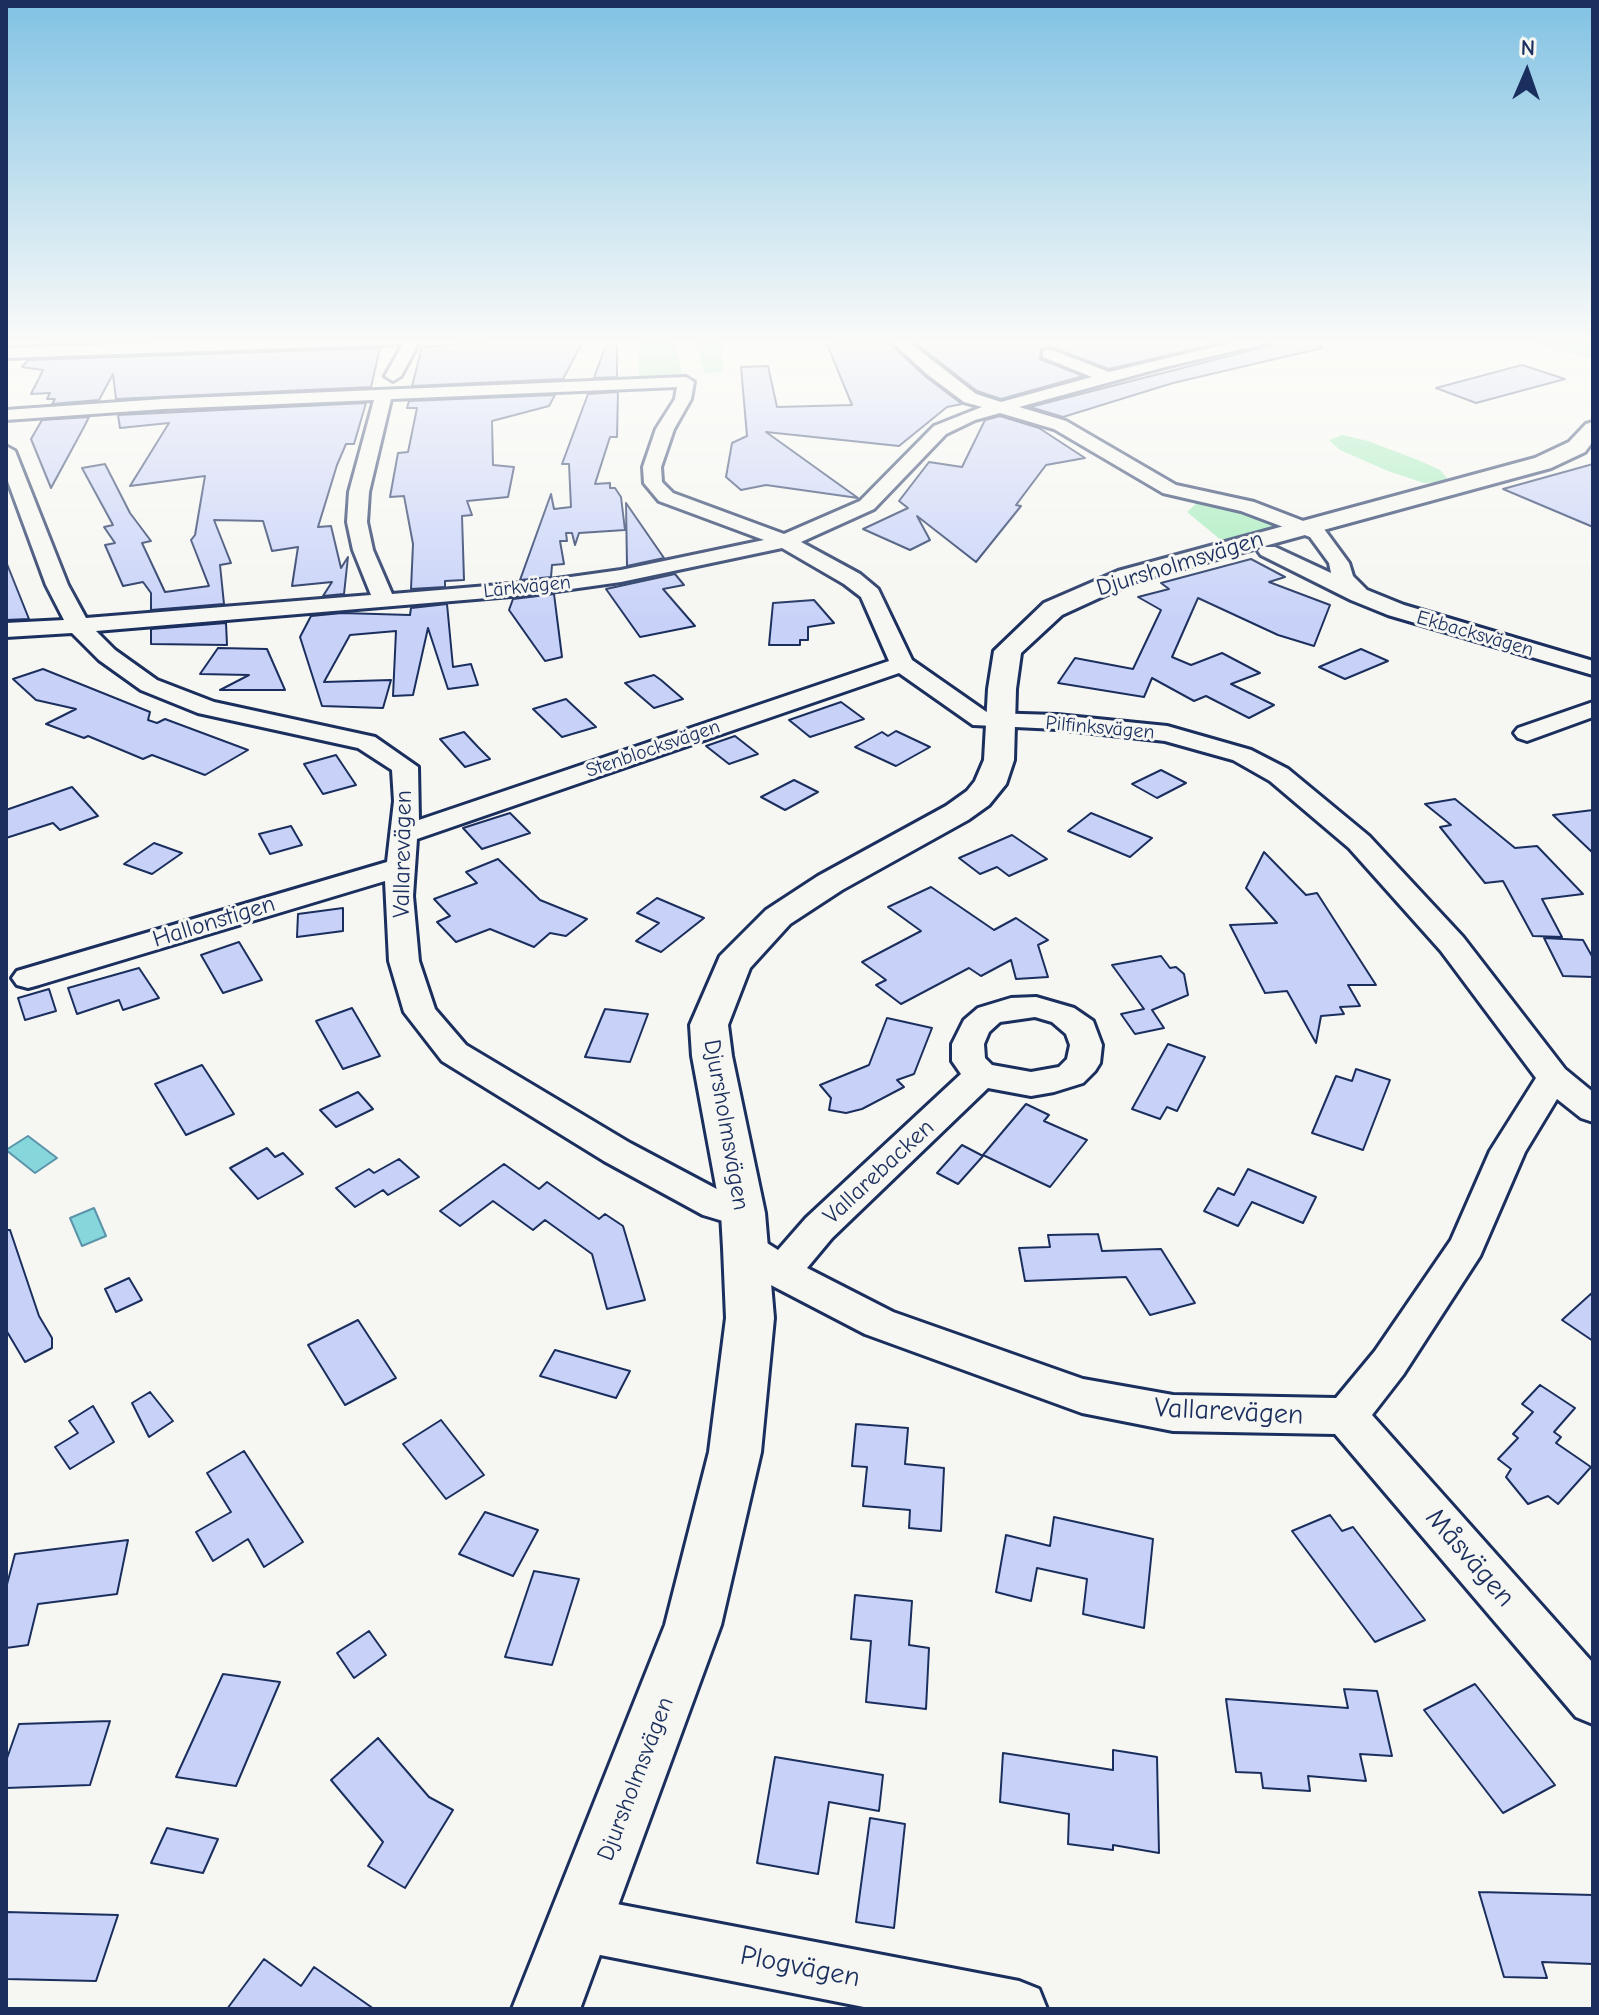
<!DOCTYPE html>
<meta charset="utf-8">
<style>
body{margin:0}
#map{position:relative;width:1599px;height:2015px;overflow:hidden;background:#f6f6f2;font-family:"Comic Neue",sans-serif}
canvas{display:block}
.frame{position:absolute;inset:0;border:8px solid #1b2f5e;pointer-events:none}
.north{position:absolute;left:1487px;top:32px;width:80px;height:80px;-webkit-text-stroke:6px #f6f6f2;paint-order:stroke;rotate:2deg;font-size:22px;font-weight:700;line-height:32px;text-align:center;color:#1b2f5e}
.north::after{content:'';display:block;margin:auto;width:28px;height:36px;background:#1b2f5e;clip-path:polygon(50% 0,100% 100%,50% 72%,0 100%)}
</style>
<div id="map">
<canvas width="1599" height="2015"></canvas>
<div class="frame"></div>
<div class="north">N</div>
</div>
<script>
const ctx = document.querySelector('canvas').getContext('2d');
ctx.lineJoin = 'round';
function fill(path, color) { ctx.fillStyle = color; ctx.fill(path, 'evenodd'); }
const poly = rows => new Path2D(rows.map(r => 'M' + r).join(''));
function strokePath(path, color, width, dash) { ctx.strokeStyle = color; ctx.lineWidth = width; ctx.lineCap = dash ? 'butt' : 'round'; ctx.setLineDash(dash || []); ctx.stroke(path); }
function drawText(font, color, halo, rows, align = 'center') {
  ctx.font = font + ' "Comic Neue",sans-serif'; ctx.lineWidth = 6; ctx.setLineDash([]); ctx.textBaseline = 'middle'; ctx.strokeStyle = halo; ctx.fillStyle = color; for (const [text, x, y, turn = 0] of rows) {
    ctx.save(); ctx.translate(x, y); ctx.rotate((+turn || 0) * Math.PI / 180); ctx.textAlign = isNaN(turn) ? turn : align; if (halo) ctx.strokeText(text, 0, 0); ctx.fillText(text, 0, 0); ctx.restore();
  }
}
fill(poly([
 [638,339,673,339,683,377,639,379],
 [694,339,721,339,723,372,705,373],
 [1512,339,1593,339,1593,360,1580,355],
 [1342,435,1368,441,1418,460,1440,470,1447,478,1443,482,1424,483,1388,471,1340,450,1329,440],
 [1199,501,1253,512,1281,525,1221,540,1187,512]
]), '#a2ecba');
const water = poly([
 [28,1136,57,1158,35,1173,6,1150,28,1136],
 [94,1208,106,1236,82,1246,70,1218,94,1208]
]);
fill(water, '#86d7dc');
strokePath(water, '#5b94aa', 2);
const building = poly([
 [47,339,208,339,43,344,47,339],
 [527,339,584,339,563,379,412,386,422,347,527,339],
 [608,339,617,339,617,377,594,378,608,339],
 [935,339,1237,339,1109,369,1048,346,1041,349,1040,359,1083,376,1001,399,977,391,911,340,935,339],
 [1276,339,1320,339,1322,348,1173,383,1063,417,1030,407,1272,345,1276,339],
 [888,342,926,377,962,404,947,407,899,446,766,432,858,498,766,485,741,490,726,477,732,443,747,436,741,367,768,366,777,407,852,405,827,344,888,342],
 [380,348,371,387,116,399,113,374,99,400,52,404,55,399,47,399,50,393,31,394,43,370,22,367,28,360,380,348],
 [1522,365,1565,379,1476,403,1436,388,1522,365],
 [618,392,617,437,610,437,595,484,610,483,610,488,615,488,621,497,625,530,579,533,575,545,572,533,566,533,567,541,560,541,564,564,552,565,551,577,520,580,551,494,554,509,571,507,569,464,562,464,588,394,618,392],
 [555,395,549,406,492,421,493,465,514,467,508,497,467,501,472,515,462,516,464,580,445,581,445,587,411,589,413,544,404,496,390,497,398,453,408,452,417,408,407,408,409,401,555,395],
 [366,403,354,444,346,444,337,465,318,527,331,526,341,568,348,557,344,594,323,596,332,582,292,586,298,547,272,551,263,521,214,520,231,563,220,565,224,604,151,610,151,593,143,582,123,586,105,545,115,543,104,527,113,525,82,468,105,464,130,513,151,541,142,543,165,592,209,586,191,540,195,535,205,476,130,486,169,423,120,428,118,415,366,403],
 [1000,416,1039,428,1085,458,1046,465,1016,505,1021,506,976,562,917,516,930,540,910,550,863,529,908,508,899,501,929,462,962,467,985,420,1000,416],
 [89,417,84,427,51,488,31,439,42,420,89,417],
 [1593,464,1593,527,1503,489,1593,464],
 [626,503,664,558,627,566,626,503],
 [1251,559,1285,577,1269,582,1330,605,1314,646,1278,635,1198,598,1172,657,1191,665,1222,653,1260,673,1231,684,1274,705,1249,718,1206,696,1194,701,1152,678,1144,697,1058,683,1075,658,1133,669,1161,610,1138,597,1169,589,1161,583,1251,559],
 [6,564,7,564,29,619,6,620,6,564],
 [675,574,684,585,663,589,695,626,640,637,606,589,675,574],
 [554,594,562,657,545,661,509,610,513,599,554,594],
 [814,600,834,623,808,627,808,640,800,640,800,645,769,645,773,603,814,600],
 [447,604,453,667,471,664,478,685,448,689,428,628,413,695,393,696,396,631,350,635,324,682,391,680,383,708,322,706,300,637,311,616,342,613,410,615,411,608,447,604],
 [226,623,227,645,151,644,151,629,226,623],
 [218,648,267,649,285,690,220,690,249,675,200,674,218,648],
 [1361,649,1388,661,1345,679,1319,667,1361,649],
 [43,669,150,712,148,720,157,723,165,719,248,750,205,775,152,755,143,759,88,736,84,738,46,724,76,709,36,700,13,679,43,669],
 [654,675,661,680,683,699,654,708,625,683,654,675],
 [566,699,596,727,562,737,533,709,566,699],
 [841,702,864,719,810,737,789,720,841,702],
 [896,731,930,747,896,766,855,747,882,732,888,736,896,731],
 [464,732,478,747,490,759,465,767,440,739,464,732],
 [735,736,758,754,729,764,706,746,735,736],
 [336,755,356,785,323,794,304,764,336,755],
 [1161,770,1186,783,1157,798,1132,784,1161,770],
 [794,780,818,792,785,810,761,797,794,780],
 [72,787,98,816,60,830,53,823,6,838,6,810,72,787],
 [1455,799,1515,848,1537,846,1583,894,1542,899,1562,937,1533,936,1503,881,1485,883,1440,827,1451,825,1425,804,1455,799],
 [1593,810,1593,853,1553,815,1593,810],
 [510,813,530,833,482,849,463,828,510,813],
 [1091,813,1152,838,1130,857,1068,831,1091,813],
 [291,826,302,845,270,854,259,834,291,826],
 [1012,835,1047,859,1009,876,997,867,980,874,959,858,1012,835],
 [154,843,182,853,152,874,124,864,154,843],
 [1264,852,1306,895,1317,893,1376,985,1348,985,1360,1006,1340,1007,1344,1014,1321,1016,1316,1043,1287,991,1265,993,1230,925,1277,923,1246,888,1264,852],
 [498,859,540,900,587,919,566,936,550,933,534,947,490,929,456,942,437,922,450,916,434,899,477,883,466,872,498,859],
 [931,887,994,930,1016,918,1048,940,1038,945,1048,977,1016,979,1011,960,981,976,969,968,901,1004,876,985,886,980,862,962,921,931,888,907,931,887],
 [657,898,704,918,661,952,636,941,659,923,637,913,657,898],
 [343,908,343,931,297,937,298,914,343,908],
 [1544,938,1583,940,1593,958,1593,977,1563,976,1544,938],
 [239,942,262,980,223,993,201,955,239,942],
 [1161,956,1170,968,1176,967,1184,974,1188,995,1152,1010,1164,1028,1135,1034,1121,1014,1144,1009,1112,965,1161,956],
 [139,968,159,998,123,1010,119,1000,77,1014,68,988,139,968],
 [49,989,56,1011,25,1020,18,998,49,989],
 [352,1008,380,1056,343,1069,316,1021,352,1008],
 [605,1009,648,1014,630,1062,585,1057,605,1009],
 [887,1018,932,1028,914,1074,897,1080,904,1087,862,1109,846,1113,829,1110,831,1098,820,1085,869,1065,887,1018],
 [1168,1044,1205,1057,1177,1111,1167,1107,1160,1119,1132,1109,1168,1044],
 [202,1065,234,1114,186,1135,155,1084,202,1065],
 [1356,1069,1390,1080,1363,1150,1312,1133,1336,1076,1352,1081,1356,1069],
 [358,1092,373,1109,336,1127,320,1110,358,1092],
 [1026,1104,1049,1115,1044,1121,1087,1140,1050,1187,983,1155,1026,1104],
 [962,1145,983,1156,958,1184,937,1173,962,1145],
 [267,1148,275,1157,283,1153,303,1174,258,1199,230,1168,267,1148],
 [399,1159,419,1177,388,1195,383,1190,355,1207,336,1188,369,1169,374,1173,399,1159],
 [504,1164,539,1189,547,1182,599,1219,605,1214,623,1226,645,1300,607,1309,592,1254,545,1220,533,1230,493,1201,460,1226,440,1211,504,1164],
 [1248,1169,1316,1197,1303,1223,1252,1202,1238,1226,1204,1211,1218,1188,1234,1195,1248,1169],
 [6,1230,10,1230,39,1316,52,1338,52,1348,25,1362,6,1330,6,1230],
 [1098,1234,1102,1251,1161,1249,1195,1303,1150,1315,1126,1277,1025,1281,1019,1248,1050,1247,1048,1235,1098,1234],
 [129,1278,142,1300,116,1312,105,1289,129,1278],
 [1593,1292,1593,1341,1562,1320,1593,1292],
 [358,1320,396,1378,345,1405,308,1345,358,1320],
 [555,1350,630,1371,616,1398,540,1376,555,1350],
 [1540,1385,1575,1408,1554,1432,1561,1437,1556,1443,1591,1467,1558,1504,1548,1496,1528,1504,1506,1477,1511,1469,1498,1459,1518,1438,1513,1434,1533,1412,1522,1404,1540,1385],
 [150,1392,173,1421,149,1437,132,1403,150,1392],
 [93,1406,114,1442,70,1469,55,1447,78,1433,69,1421,93,1406],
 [441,1420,484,1475,446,1499,403,1444,441,1420],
 [856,1424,908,1428,905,1464,944,1468,941,1531,909,1528,910,1510,863,1506,867,1467,852,1466,856,1424],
 [244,1451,303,1542,264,1567,248,1539,213,1561,196,1532,231,1512,207,1473,244,1451],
 [485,1512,538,1530,513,1576,459,1554,485,1512],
 [1330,1515,1342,1531,1353,1527,1425,1620,1375,1642,1292,1531,1330,1515],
 [1054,1517,1153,1539,1144,1628,1083,1614,1087,1579,1037,1568,1031,1601,996,1592,1006,1535,1050,1546,1054,1517],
 [128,1540,117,1594,38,1604,28,1645,6,1648,6,1588,15,1554,128,1540],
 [534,1571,579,1579,552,1665,505,1657,534,1571],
 [855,1595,912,1601,909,1645,929,1648,926,1709,866,1702,871,1641,851,1639,855,1595],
 [369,1631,386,1655,354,1678,337,1653,369,1631],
 [223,1674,280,1682,236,1786,176,1777,223,1674],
 [1475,1684,1555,1785,1503,1813,1424,1710,1475,1684],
 [1344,1689,1377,1691,1392,1756,1360,1754,1366,1781,1308,1776,1310,1791,1263,1788,1261,1773,1236,1772,1226,1699,1348,1708,1344,1689],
 [110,1721,90,1785,6,1788,6,1761,19,1724,110,1721],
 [378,1738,429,1797,453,1810,405,1888,368,1866,383,1842,331,1780,378,1738],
 [1113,1750,1157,1757,1159,1853,1113,1845,1113,1850,1068,1844,1069,1814,1000,1802,1003,1753,1113,1770,1113,1750],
 [775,1757,883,1775,879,1811,829,1802,818,1874,757,1863,775,1757],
 [870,1818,905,1824,894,1928,856,1922,870,1818],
 [167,1828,218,1839,203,1873,151,1863,167,1828],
 [1479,1892,1593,1895,1593,1964,1542,1962,1547,1978,1504,1977,1479,1892],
 [6,1912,118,1915,96,1981,6,1979,6,1912],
 [264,1959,301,1986,314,1967,374,2009,227,2009,264,1959]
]);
fill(building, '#c8d2f9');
strokePath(building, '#1b2f5e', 2);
const minor = poly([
 [286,339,421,339,401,376,393,381,385,376,403,344,6,358,6,348,286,339],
 [889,339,905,339,976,394,1001,402,1092,377,1043,357,1043,351,1049,349,1109,372,1248,339,1273,339,1271,342,1161,368,1019,407,1066,421,1176,485,1254,502,1324,529,1349,563,1353,576,1367,590,1404,605,1593,661,1593,675,1388,615,1351,600,1261,555,1258,551,1261,547,1275,547,1331,573,1329,563,1310,537,1241,511,1163,493,1054,429,1000,413,975,420,946,434,874,509,801,542,860,574,878,589,912,660,988,713,1057,715,1167,726,1251,750,1288,769,1369,836,1463,937,1565,1069,1593,1092,1593,1122,1581,1118,1557,1099,1525,1152,1480,1256,1403,1375,1372,1415,1593,1663,1593,1724,1576,1717,1335,1434,1173,1431,1082,1413,865,1334,767,1283,733,1258,727,1248,733,1238,746,1234,759,1238,778,1250,806,1218,961,1074,952,1061,952,1044,964,1020,978,1008,1011,998,1036,997,1074,1008,1093,1021,1102,1045,1100,1063,1095,1071,1083,1083,1054,1092,1031,1096,988,1088,832,1238,807,1268,893,1312,1083,1379,1173,1395,1336,1398,1375,1351,1451,1240,1490,1151,1536,1078,1441,951,1349,848,1270,781,1233,760,1165,741,1057,729,973,725,899,673,417,839,413,896,419,961,435,1009,466,1045,630,1143,728,1195,756,1203,762,1213,756,1223,743,1227,703,1215,604,1161,442,1061,404,1012,389,961,385,881,39,985,28,988,17,985,12,978,17,971,387,862,394,801,392,770,358,748,198,713,141,690,99,660,72,633,6,637,6,623,64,620,46,585,6,476,6,446,15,451,68,585,86,618,371,595,353,550,347,522,349,492,374,400,163,409,6,420,6,410,163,399,686,377,694,382,691,399,674,429,661,467,662,482,673,493,784,534,860,501,934,426,982,407,964,402,928,375,889,339],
 [677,387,675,399,656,429,643,467,644,483,659,501,764,540,621,570,535,582,392,594,373,550,367,522,369,492,391,399,677,387],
 [782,548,844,584,861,597,889,661,419,820,418,767,375,737,214,702,157,680,115,650,96,631,535,594,621,582,782,548],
 [1035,1017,1052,1022,1066,1034,1070,1045,1067,1059,1059,1067,1031,1072,992,1065,985,1058,984,1044,989,1032,1000,1022,1035,1017],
 [1593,702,1593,717,1527,741,1518,738,1514,733,1518,728,1593,702],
 [580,1897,1019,1981,1039,1989,1047,2009,874,2009,580,1951,561,1943,553,1924,561,1905,580,1897]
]);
const tertiary = poly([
 [1593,422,1593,441,1585,452,1551,468,1136,581,1062,615,1021,653,1016,689,1014,760,1006,784,989,805,968,820,842,890,790,924,750,968,728,1025,732,1056,765,1213,774,1318,761,1452,721,1625,580,2009,512,2009,665,1625,709,1452,726,1318,723,1248,721,1213,692,1056,690,1025,720,956,766,910,818,876,946,806,967,791,975,781,984,760,988,689,994,651,1044,603,1118,571,1535,458,1569,442,1586,424,1593,422]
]);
strokePath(minor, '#1b2f5e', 6);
strokePath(tertiary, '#1b2f5e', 6);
fill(minor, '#f6f6f2');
fill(tertiary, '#f6f6f2');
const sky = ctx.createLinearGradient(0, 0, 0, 621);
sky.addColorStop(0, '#81c2e3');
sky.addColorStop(0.55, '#fbfbf9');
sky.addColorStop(1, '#fbfbf900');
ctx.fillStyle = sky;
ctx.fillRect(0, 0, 1599, 621);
drawText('20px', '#1b2f5e', '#f6f6f2', [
 ["Lärkvägen",527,587,-6],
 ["Ekbacksvägen",1475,634,16],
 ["Pilfinksvägen",1100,728,5],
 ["Stenblocksvägen",653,749,-19]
]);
drawText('24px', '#1b2f5e', '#f6f6f2', [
 ["Djursholmsvägen",1180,564,-17],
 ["Vallarevägen",403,854,-89],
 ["Hallonstigen",214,922,-17],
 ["Djursholmsvägen",726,1125,80],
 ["Vallarebacken",879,1172,-43],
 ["Djursholmsvägen",636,1779,-69]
]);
drawText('28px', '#1b2f5e', '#f6f6f2', [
 ["Vallarevägen",1229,1412,3],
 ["Måsvägen",1470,1558,49],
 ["Plogvägen",800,1967,11]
]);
</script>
